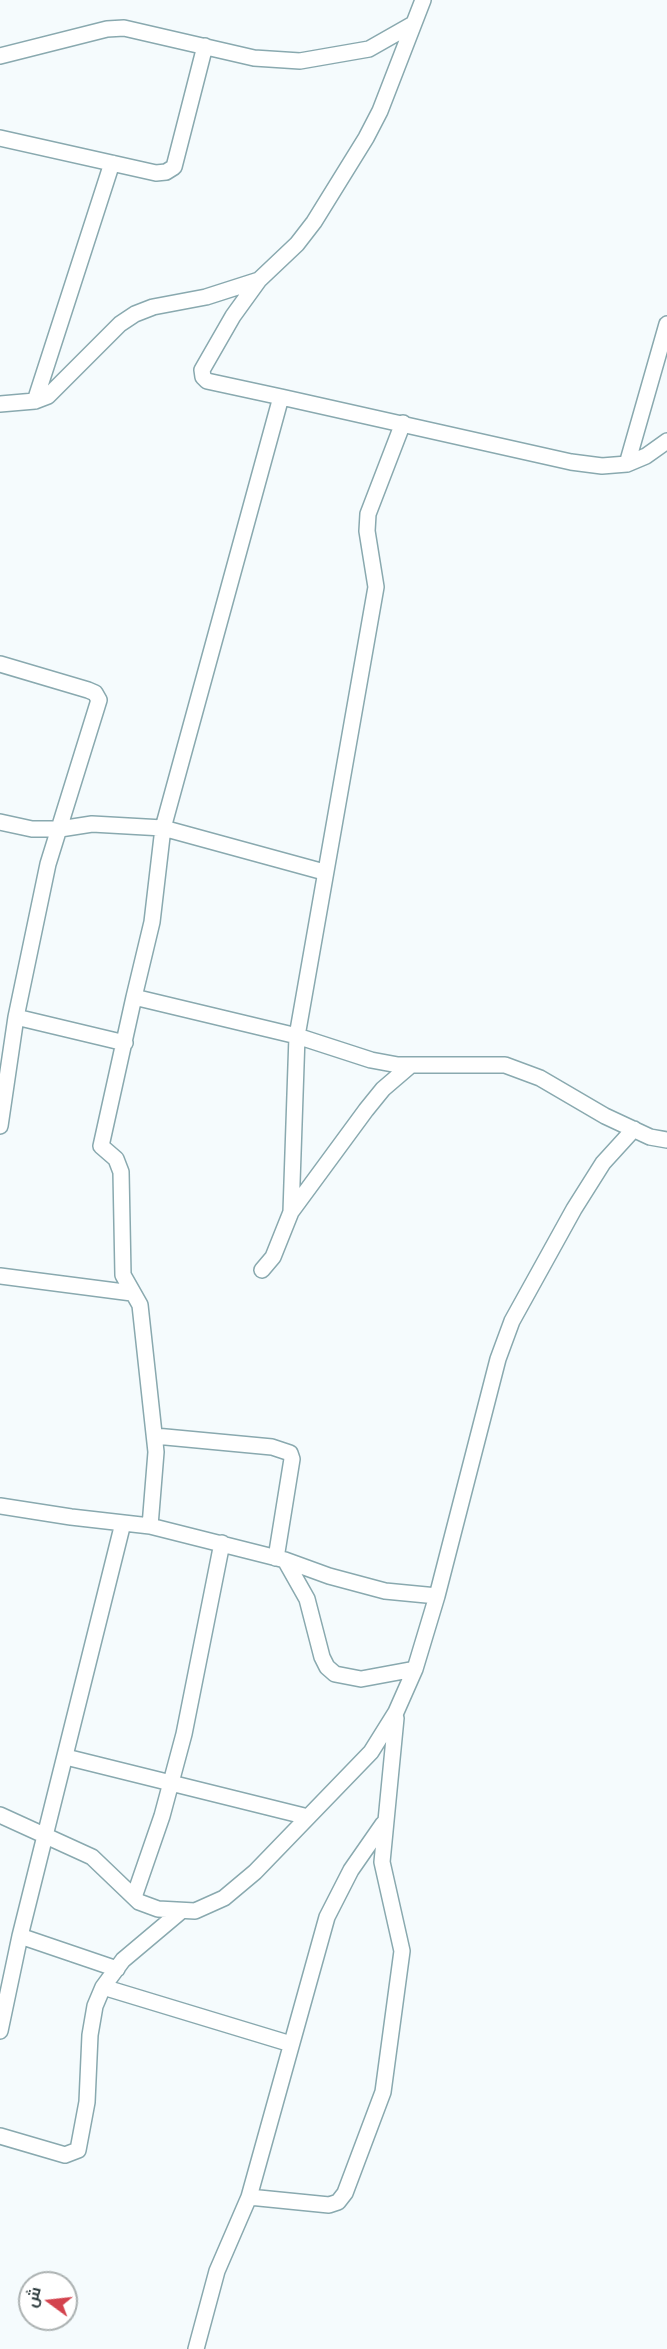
<!DOCTYPE html>
<meta charset="utf-8">
<style>
body{margin:0}
#map{position:relative;width:667px;height:2349px;overflow:hidden;background:#f5fbfd;font-family:Quicksand,Cairo,sans-serif}
canvas{display:block}
.north{position:absolute;left:18px;top:2271px;width:60px;height:60px;box-sizing:border-box;background:#fff;border:2px solid #abb1b1;border-radius:50%;rotate:285deg;font-size:16px;font-weight:700;line-height:24px;text-align:center;color:#2d3b3d}
.north::after{content:'';display:block;margin:auto;width:21px;height:27px;background:#d3434e;clip-path:polygon(50% 0,100% 100%,50% 72%,0 100%)}
</style>
<div id="map">
<canvas width="667" height="2349"></canvas>
<div class="north">ش</div>
</div>
<script>
const ctx = document.querySelector('canvas').getContext('2d');
ctx.lineJoin = 'round';
const poly = rows => new Path2D(rows.map(r => 'M' + r).join(''));
function strokePath(path, color, width, dash) { ctx.strokeStyle = color; ctx.lineWidth = width; ctx.lineCap = dash ? 'butt' : 'round'; ctx.setLineDash(dash || []); ctx.stroke(path); }
const street = poly([
 [0,56,107,29,124,28,254,58,300,61,369,49,413,24],
 [0,138,156,173,166,172,174,167,205,46],
 [281,397,207,381,203,377,202,370,233,316,259,280,297,244,314,222,366,138,380,111,423,0],
 [35,401,112,163],
 [0,404,35,401,48,396,120,324,135,314,153,307,206,297,259,280],
 [627,464,667,324],
 [0,664,88,690,95,693,99,700,48,864,16,1017,0,1126],
 [0,822,32,829,60,829,92,824,163,828,281,397,571,462,602,466,627,464,646,456,667,441],
 [324,872,163,828,152,922,134,997,297,1036,371,1060,398,1065,505,1065,540,1078,605,1116,650,1137,667,1140],
 [134,997,101,1146,116,1159,121,1172,123,1275,140,1305,156,1452,150,1526],
 [16,1017,125,1043],
 [291,1212,366,1110,383,1089,411,1065],
 [262,1270,273,1257,291,1212,297,1036,376,587,367,531,368,514,403,423],
 [0,1276,132,1293],
 [155,1436,272,1447,290,1453,292,1459,276,1558],
 [0,1506,71,1517,150,1526,285,1560,329,1576,385,1591,437,1596],
 [285,1560,307,1599,322,1657,327,1667,335,1674,361,1679,415,1669],
 [66,1757,308,1817],
 [0,1815,92,1857,139,1902,158,1909,195,1911,224,1898,255,1872,371,1752,396,1712,415,1669,437,1596,498,1359,512,1321,574,1209,603,1163,634,1129],
 [134,1897,162,1816,184,1734,222,1543],
 [20,1936,117,1969],
 [103,1987,291,2044],
 [0,2031,20,1936,123,1523],
 [0,2136,65,2155,78,2150,87,2102,90,2035,95,2006,103,1987,123,1960,180,1912],
 [249,2197,329,2205,338,2202,345,2193,383,2092,402,1951,382,1862,396,1718],
 [196,2349,217,2271,249,2197,327,1917,351,1870,383,1824]
]);
strokePath(street, '#89a9af', 18);
strokePath(street, '#fff', 15);
</script>
